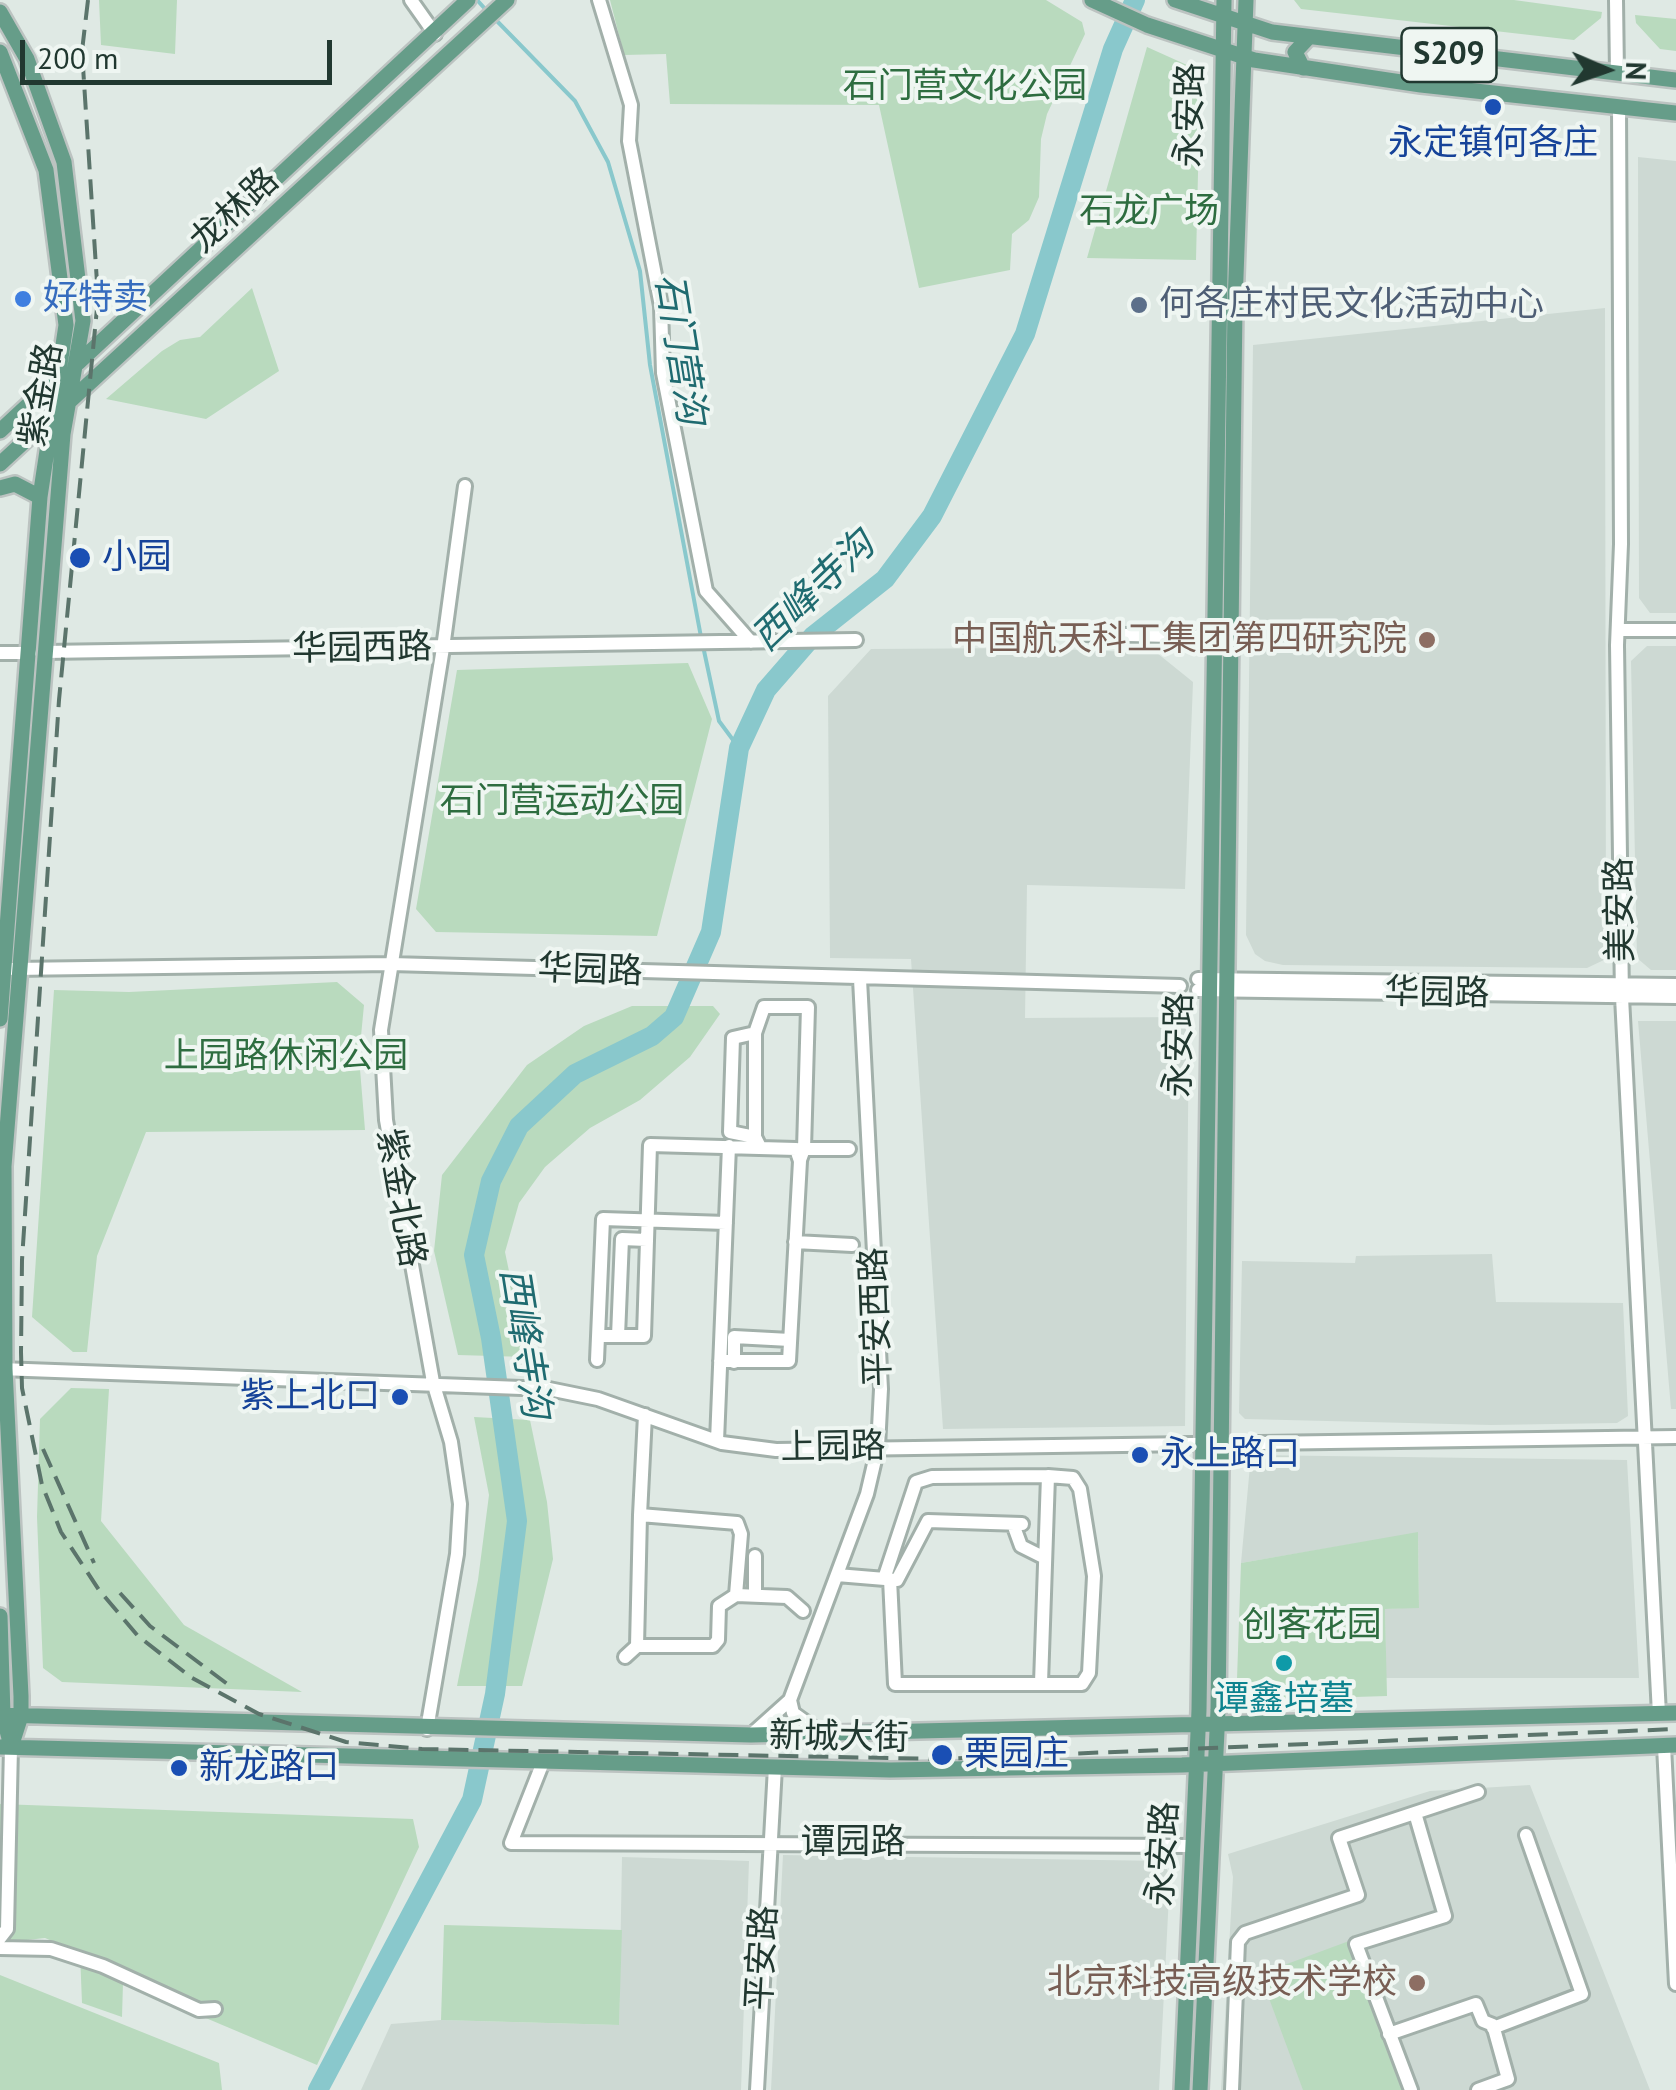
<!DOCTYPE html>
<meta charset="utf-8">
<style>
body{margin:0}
#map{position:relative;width:1676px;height:2090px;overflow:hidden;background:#dfe9e4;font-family:"PT Sans",sans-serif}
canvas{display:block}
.north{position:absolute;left:1556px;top:20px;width:100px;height:100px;-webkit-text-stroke:8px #eff6f2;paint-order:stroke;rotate:92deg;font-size:28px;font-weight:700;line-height:40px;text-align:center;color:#213830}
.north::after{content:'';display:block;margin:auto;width:35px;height:45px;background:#213830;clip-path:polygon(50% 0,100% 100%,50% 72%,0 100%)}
.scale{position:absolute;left:20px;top:40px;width:312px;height:45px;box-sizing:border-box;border:5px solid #213830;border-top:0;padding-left:12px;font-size:30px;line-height:35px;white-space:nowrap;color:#213830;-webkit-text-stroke:8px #eff6f2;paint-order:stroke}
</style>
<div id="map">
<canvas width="1676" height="2090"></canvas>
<div class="north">N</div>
<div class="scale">200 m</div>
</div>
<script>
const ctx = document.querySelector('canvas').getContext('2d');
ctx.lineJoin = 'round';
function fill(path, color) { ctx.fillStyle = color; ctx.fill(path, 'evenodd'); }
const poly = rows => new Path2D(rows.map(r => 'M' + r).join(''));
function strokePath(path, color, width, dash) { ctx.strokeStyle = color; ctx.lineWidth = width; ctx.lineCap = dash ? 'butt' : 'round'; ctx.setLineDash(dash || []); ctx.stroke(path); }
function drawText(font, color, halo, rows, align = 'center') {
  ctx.font = font + ' "PT Sans","Noto Sans SC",sans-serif'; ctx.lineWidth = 8; ctx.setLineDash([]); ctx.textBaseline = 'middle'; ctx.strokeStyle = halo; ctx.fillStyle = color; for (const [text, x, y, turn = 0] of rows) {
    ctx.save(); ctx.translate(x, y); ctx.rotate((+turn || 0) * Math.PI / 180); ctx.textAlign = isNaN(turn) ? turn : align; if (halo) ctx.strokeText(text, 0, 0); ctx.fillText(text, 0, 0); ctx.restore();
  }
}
fill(poly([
 [1638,157,1676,161,1676,613,1650,613,1639,598],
 [1605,308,1606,959,1587,968,1283,965,1265,961,1255,954,1246,935,1253,345],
 [1647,646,1676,646,1676,970,1651,970,1637,958,1631,661],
 [1029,648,1157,653,1193,682,1185,889,1027,885,1025,1018,1189,1017,1185,1426,943,1429,911,959,830,958,828,696,871,649],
 [1638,1021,1676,1021,1676,1409,1671,1409],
 [1492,1254,1496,1302,1623,1303,1628,1416,1617,1423,1491,1425,1245,1419,1239,1413,1242,1261,1355,1263,1356,1256],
 [1251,1455,1627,1460,1639,1678,1386,1678,1385,1609,1419,1607,1418,1533,1241,1563],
 [1530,1785,1650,2090,1221,2090,1233,1877,1228,1854,1430,1791],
 [783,1855,1163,1861,1170,1876,1159,2090,771,2090],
 [622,1857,749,1861,741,2090,361,2090,391,2024,441,2020,619,2025]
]), '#cdd9d3');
fill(poly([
 [99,0,177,0,175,54,101,45],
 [610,0,1046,0,1082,22,1085,34,1047,114,1041,139,1039,197,1029,220,1012,234,1010,270,919,288,879,105,670,104,666,54,624,55],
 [1294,0,1514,0,1602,12,1601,18,1574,40,1301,9],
 [1635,15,1676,19,1676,51,1660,49,1636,23],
 [1147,47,1187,65,1200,87,1196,260,1087,258],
 [252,288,279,371,206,419,106,399,162,351,180,340,200,337],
 [688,663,712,719,657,936,436,932,416,909,457,670],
 [337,982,364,1005,359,1057,365,1130,146,1132,97,1256,87,1352,73,1352,32,1317,54,990,129,992],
 [632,1006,713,1006,720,1014,690,1057,640,1100,590,1128,545,1167,519,1203,505,1252,527,1357,458,1355,434,1251,442,1175,527,1065,584,1026],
 [71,1388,109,1389,101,1521,184,1625,302,1692,62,1682,43,1668,37,1517,40,1419],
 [474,1417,530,1420,547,1502,553,1559,522,1686,457,1686,478,1580,489,1495],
 [1418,1532,1419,1608,1385,1609,1387,1696,1257,1700,1237,1679,1241,1563],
 [0,1804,413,1819,419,1847,317,2065,123,1983,122,2017,82,2003,80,1953,45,1938,0,1943],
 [444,1925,622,1930,619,2025,441,2020],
 [1349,1941,1404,2090,1303,2090,1260,1974],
 [0,1975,219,2063,222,2090,0,2090]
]), '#b9dabe');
strokePath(poly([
 [477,0,487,11],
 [494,18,575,101,608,162,640,271,650,365,701,637],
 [703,646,719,721,739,748]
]), '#89c8cc', 4);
strokePath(poly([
 [318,2090,472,1800,495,1694,517,1521,491,1338,474,1255,491,1181,519,1126,575,1074,652,1036,674,1017,711,932,739,748,766,690,813,636,885,579,932,516,1025,334,1113,49,1135,0]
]), '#89c8cc', 20);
const minor = poly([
 [411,0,435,34],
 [599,0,631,105,629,141,661,306,663,373,706,591,751,642],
 [1616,0,1617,73],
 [1619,106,1621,544,1617,645,1622,997,1659,1714],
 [1619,630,1676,630],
 [1085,634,1215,637],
 [44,652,856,640],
 [0,653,30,653],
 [12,969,391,964,1180,986],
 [1198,979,1676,985],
 [1198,990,1676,997],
 [755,1033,764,1007,808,1007,804,1149,800,1160],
 [755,1137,755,1033,733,1038,730,1132,755,1137,760,1147],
 [804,1149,849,1149],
 [795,1242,852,1245],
 [598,1336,644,1336,650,1145,796,1149,800,1161,789,1361,720,1361],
 [618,1336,622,1239,647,1240],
 [597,1360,603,1219,726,1223],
 [734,1362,734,1337,790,1340],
 [0,1369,549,1389,598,1399,722,1443,776,1450,1676,1437],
 [645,1415,640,1515,737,1523,741,1534,736,1595,787,1597,803,1611],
 [717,1441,729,1146],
 [640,1515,637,1646,713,1646,718,1640,719,1606,736,1595],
 [1013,1524,1021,1546,1043,1557],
 [755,1556,755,1595],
 [837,1575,897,1580,928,1521,1022,1524],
 [884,1579,916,1482,932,1477,1048,1476,1041,1683],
 [890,1579,895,1684,1082,1684,1089,1673,1094,1576,1080,1489,1073,1478,1048,1476],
 [625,1657,637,1646],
 [790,1700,867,1494,878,1447,881,1389,860,979],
 [427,1729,457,1554,460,1504,451,1442,433,1382,386,1120,381,1030,443,648,465,486],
 [751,1735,790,1700,793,1713,821,1733],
 [1664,1746,1676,1984],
 [543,1762,511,1843,1194,1846],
 [0,1938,7,1929,11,1747],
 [0,1948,51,1949,103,1966,199,2010,215,2009],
 [1493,2028,1582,1994,1526,1835],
 [1389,2034,1476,2004,1483,2021,1493,2025,1508,2079,1478,2090],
 [757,2090,775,1767],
 [1232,2090,1238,1942,1245,1933,1358,1895,1339,1838,1478,1792],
 [1411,2090,1356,1944,1445,1916,1415,1813]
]);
const major = poly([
 [1092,0,1147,25,1254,60,1421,85,1676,113],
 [1175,0,1272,32,1676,80],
 [0,12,27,59,64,162,83,321,63,434,4,1166,5,1369,21,1696,21,1716,11,1747],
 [0,52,46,170,66,325,40,497,0,1019],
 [1303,68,1295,52,1309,37],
 [78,363,468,0],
 [70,401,507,0],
 [0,431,56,379],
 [0,464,52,416],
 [0,488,15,484,40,497],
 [0,1616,3,1715,11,1746],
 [0,1715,751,1735,1676,1713],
 [0,1747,890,1770,1182,1765,1676,1745],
 [1182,2090,1199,1710,1224,0],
 [1200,2090,1218,1710,1235,304,1246,0]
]);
strokePath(minor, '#a2b0aa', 18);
strokePath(major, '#bcc3c1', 20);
strokePath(minor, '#fff', 12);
strokePath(major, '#669d89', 15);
strokePath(poly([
 [88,0,82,51,98,298,59,700,22,1260,21,1352,22,1388,42,1485,61,1532,99,1590,138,1636,192,1678,259,1714,346,1742,422,1749,942,1759,1676,1729],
 [43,1449,94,1563],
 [120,1593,150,1626,230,1686]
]), '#5b746b', 4, [20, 10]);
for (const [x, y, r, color] of [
 [1493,107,10,"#1a4fb4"],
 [23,299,10,"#3f7fe0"],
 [1139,305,10,"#5c6f8a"],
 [80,558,12,"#1a4fb4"],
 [1427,640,10,"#8d6e63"],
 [400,1397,10,"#1a4fb4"],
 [1140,1455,10,"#1a4fb4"],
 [1284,1663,10,"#0f9aa8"],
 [942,1755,12,"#1a4fb4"],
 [179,1768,10,"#1a4fb4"],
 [1417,1983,10,"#8d6e63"]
]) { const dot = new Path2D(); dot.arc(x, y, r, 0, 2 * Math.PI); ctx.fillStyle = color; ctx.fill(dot); strokePath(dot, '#eff6f2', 4); }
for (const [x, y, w] of [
 [1449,55,95]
]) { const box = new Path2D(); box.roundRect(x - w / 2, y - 27, w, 54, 8); ctx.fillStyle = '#eff6f2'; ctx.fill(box); strokePath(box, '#213830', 2.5); }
drawText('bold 32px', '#213830', null, [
 ["S209",1449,55]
]);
drawText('35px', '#2e6d40', '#eff6f2', [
 ["石门营文化公园",965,87],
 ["石龙广场",1149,212],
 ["石门营运动公园",562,802],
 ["上园路休闲公园",286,1057],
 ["创客花园",1312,1626]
]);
drawText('35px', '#213830', '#eff6f2', [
 ["永安路",1191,115,-89],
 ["龙林路",235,211,-43],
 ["紫金路",42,395,-80],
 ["华园西路",362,649,-1],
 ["美安路",1621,910,-91],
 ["华园路",590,971,2],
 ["华园路",1437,994,1],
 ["永安路",1180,1045,-89],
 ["紫金北路",400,1198,80],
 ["平安西路",877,1317,-92],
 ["上园路",833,1448,-1],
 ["新城大街",839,1738,1],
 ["谭园路",853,1843],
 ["永安路",1164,1854,-87],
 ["平安路",763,1958,-87]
]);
drawText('35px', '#164399', '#eff6f2', [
 ["永定镇何各庄",1493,144,"center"],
 ["小园",102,558],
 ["紫上北口",380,1397,"right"],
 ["永上路口",1160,1455],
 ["栗园庄",964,1755],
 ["新龙路口",199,1768]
], 'left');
drawText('35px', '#366cbe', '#eff6f2', [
 ["好特卖",43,299]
], 'left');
drawText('35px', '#4e5e75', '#eff6f2', [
 ["何各庄村民文化活动中心",1159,305]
], 'left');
drawText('35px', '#785e54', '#eff6f2', [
 ["中国航天科工集团第四研究院",1407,640],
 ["北京科技高级技术学校",1397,1983]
], 'right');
drawText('35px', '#0d838f', '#eff6f2', [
 ["谭鑫培墓",1284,1700]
]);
drawText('italic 38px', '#1f6b70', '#eff6f2', [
 ["石门营沟",679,349,81],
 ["西峰寺沟",814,592,-44],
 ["西峰寺沟",524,1343,81]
]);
</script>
